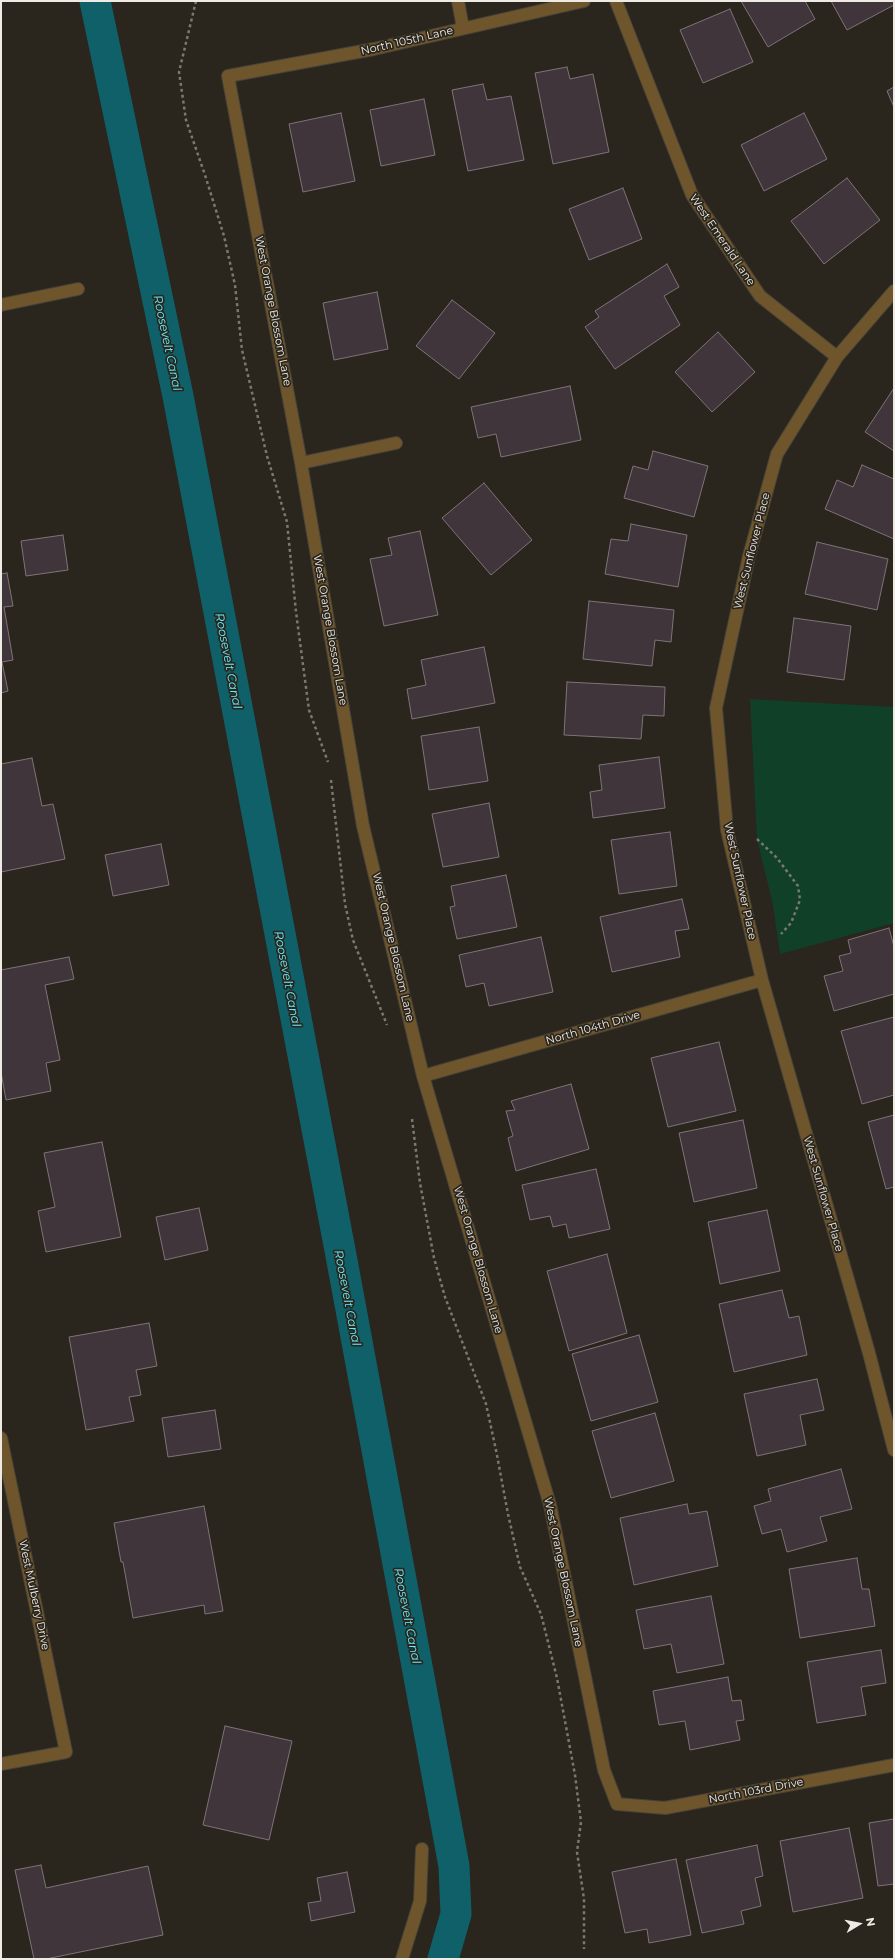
<!DOCTYPE html>
<style>
body{margin:0}
#map{position:relative;width:895px;height:1960px;overflow:hidden;background:#2a261d;font-family:Montserrat,sans-serif}
canvas{display:block}
.frame{position:absolute;inset:0;border:2px solid #eeebe5;pointer-events:none}
.north{position:absolute;left:839px;top:1904px;width:40px;height:40px;-webkit-text-stroke:3px #2a261d;paint-order:stroke;rotate:80deg;font-size:11px;font-weight:700;line-height:16px;text-align:center;color:#eeebe5}
.north::after{content:'';display:block;margin:auto;width:14px;height:18px;background:#eeebe5;clip-path:polygon(50% 0,100% 100%,50% 72%,0 100%)}
</style>
<div id="map">
<canvas width="895" height="1960"></canvas>
<div class="frame"></div>
<div class="north">N</div>
</div>
<script>
const ctx = document.querySelector('canvas').getContext('2d');
ctx.lineJoin = 'round';
function fill(path, color) { ctx.fillStyle = color; ctx.fill(path, 'evenodd'); }
const poly = rows => new Path2D(rows.map(r => 'M' + r).join(''));
function strokePath(path, color, width, dash) { ctx.strokeStyle = color; ctx.lineWidth = width; ctx.lineCap = dash ? 'butt' : 'round'; ctx.setLineDash(dash || []); ctx.stroke(path); }
function drawText(font, color, halo, rows, align = 'center') {
  ctx.font = font + ' Montserrat,sans-serif'; ctx.lineWidth = 3.5; ctx.setLineDash([]); ctx.textBaseline = 'middle'; ctx.strokeStyle = halo; ctx.fillStyle = color; for (const [text, x, y, turn = 0] of rows) {
    ctx.save(); ctx.translate(x, y); ctx.rotate((+turn || 0) * Math.PI / 180); ctx.textAlign = isNaN(turn) ? turn : align; if (halo) ctx.strokeText(text, 0, 0); ctx.fillText(text, 0, 0); ctx.restore();
  }
}
fill(poly([
 [750,699,894,707,894,923,780,954,773,905,757,839]
]), '#114028');
strokePath(poly([
 [95,1,178,396,340,1250,454,1866,456,1914,443,1959]
]), '#0f6069', 31);
const building = poly([
 [741,1,805,1,815,19,768,47,741,1],
 [831,1,894,1,894,5,847,30,831,1],
 [730,9,753,62,703,83,680,30,730,9],
 [567,67,570,79,593,74,609,152,553,164,535,73,567,67],
 [483,84,487,100,511,96,524,160,468,171,452,90,483,84],
 [894,87,894,107,887,91,894,87],
 [424,99,435,155,381,166,370,110,424,99],
 [341,113,355,181,303,192,289,124,341,113],
 [804,113,827,159,764,191,741,145,804,113],
 [847,178,880,220,824,264,791,221,847,178],
 [623,188,642,239,589,260,569,209,623,188],
 [667,264,679,287,664,296,680,325,615,369,585,327,599,317,595,311,667,264],
 [377,292,388,349,334,360,323,303,377,292],
 [452,300,495,333,459,379,416,346,452,300],
 [718,332,755,372,712,412,675,372,718,332],
 [570,386,581,440,501,457,496,434,478,438,471,407,570,386],
 [894,388,894,451,865,432,894,388],
 [653,451,708,466,694,517,624,498,633,466,648,470,653,451],
 [862,465,894,479,894,539,825,509,837,480,853,487,862,465],
 [484,483,532,540,491,575,442,518,484,483],
 [631,524,687,535,678,587,605,574,611,539,628,541,631,524],
 [420,531,438,615,384,626,370,559,392,555,388,538,420,531],
 [63,535,68,570,26,576,21,541,63,535],
 [817,542,888,559,877,610,805,594,817,542],
 [7,573,13,606,4,607,13,660,2,662,8,691,1,693,1,574,7,573],
 [589,601,674,610,671,642,655,640,652,666,583,659,589,601],
 [794,618,851,626,844,680,787,672,794,618],
 [484,647,495,703,412,719,407,689,426,685,421,660,484,647],
 [567,682,665,687,664,716,643,715,641,739,564,735,567,682],
 [479,727,488,781,429,790,421,736,479,727],
 [659,757,665,808,593,818,590,792,602,790,599,765,659,757],
 [32,758,42,806,53,804,65,859,1,872,1,764,32,758],
 [489,803,499,857,443,867,432,814,489,803],
 [670,832,677,886,619,894,611,840,670,832],
 [161,844,169,885,113,896,105,855,161,844],
 [506,875,517,927,457,939,450,907,455,906,451,886,506,875],
 [682,899,689,929,675,931,680,957,612,972,600,917,682,899],
 [889,928,894,947,894,994,834,1011,824,976,843,971,839,956,851,953,848,940,889,928],
 [541,937,553,992,489,1006,484,983,466,987,459,955,541,937],
 [69,957,74,979,45,985,60,1060,46,1063,51,1091,6,1100,1,1072,1,970,69,957],
 [894,1017,894,1095,862,1104,841,1031,894,1017],
 [719,1042,736,1111,668,1127,651,1058,719,1042],
 [571,1084,589,1149,516,1171,508,1138,513,1136,506,1111,515,1110,511,1101,571,1084],
 [894,1115,894,1187,886,1189,868,1122,894,1115],
 [743,1120,757,1188,694,1202,679,1133,743,1120],
 [102,1142,121,1237,46,1252,38,1211,55,1207,44,1153,102,1142],
 [596,1169,610,1229,569,1238,566,1224,553,1227,550,1216,530,1220,522,1185,596,1169],
 [199,1208,208,1250,165,1260,156,1217,199,1208],
 [767,1210,780,1271,720,1284,708,1222,767,1210],
 [607,1254,627,1333,569,1351,547,1271,607,1254],
 [782,1290,789,1318,799,1316,807,1355,734,1372,719,1304,782,1290],
 [149,1323,157,1366,136,1370,141,1395,129,1397,134,1421,86,1430,69,1337,149,1323],
 [639,1335,658,1402,591,1421,572,1354,639,1335],
 [817,1379,824,1410,800,1415,806,1445,757,1456,744,1394,817,1379],
 [215,1410,221,1449,168,1457,162,1418,215,1410],
 [655,1413,674,1481,611,1498,592,1431,655,1413],
 [841,1469,852,1509,820,1517,827,1541,787,1552,781,1529,762,1534,754,1506,771,1501,768,1489,841,1469],
 [687,1504,689,1514,707,1511,718,1566,634,1585,620,1518,687,1504],
 [204,1506,223,1611,205,1614,204,1605,133,1618,123,1562,121,1562,114,1523,204,1506],
 [857,1558,862,1589,869,1589,875,1626,800,1638,789,1569,857,1558],
 [711,1596,724,1664,677,1673,671,1644,644,1649,636,1610,711,1596],
 [881,1650,886,1683,861,1687,866,1715,817,1723,807,1662,881,1650],
 [728,1677,732,1701,741,1700,744,1720,736,1721,740,1740,690,1750,685,1721,659,1725,653,1691,728,1677],
 [225,1726,292,1741,269,1840,203,1825,225,1726],
 [894,1819,894,1884,878,1886,869,1823,894,1819],
 [849,1828,863,1898,793,1912,780,1841,849,1828],
 [757,1845,763,1876,755,1878,761,1906,741,1911,744,1924,702,1933,686,1860,757,1845],
 [676,1859,691,1935,649,1943,647,1929,625,1933,612,1872,676,1859],
 [41,1865,46,1888,148,1866,163,1935,46,1959,34,1959,15,1870,41,1865],
 [347,1872,355,1912,311,1921,308,1903,321,1901,317,1878,347,1872]
]);
fill(building, '#40353b');
strokePath(building, '#7e7379', 1);
const street = poly([
 [458,1,463,28],
 [584,1,374,49,228,76,301,463,363,826,423,1076,550,1505,604,1770,617,1804,665,1808,894,1765],
 [616,1,692,195,760,296,837,357],
 [894,291,837,357,777,454,749,556,716,708,727,830,762,980,869,1353,894,1450],
 [1,305,78,289],
 [301,463,396,443],
 [423,1076,762,980],
 [1,1438,66,1752,1,1764],
 [402,1959,420,1901,422,1849]
]);
strokePath(street, '#454239', 14);
strokePath(poly([
 [196,1,179,72,186,120,205,175,224,236,235,285,242,350,267,456,287,522,296,612,309,710,328,762],
 [331,780,345,904,353,940,387,1025],
 [757,839,777,858,798,886,800,900,791,923,781,934],
 [412,1119,420,1183,434,1258,445,1297,486,1404,496,1450,508,1514,520,1567,541,1614,557,1678,575,1775,581,1822,577,1852,584,1899,584,1949]
]), '#7b7870', 2.5, [3, 3]);
strokePath(street, '#6f552b', 12);
drawText('11px', '#eeebe5', '#2a261d', [
 ["North 105th Lane",407,41,-13],
 ["West Emerald Lane",722,240,56],
 ["West Orange Blossom Lane",273,311,79],
 ["West Sunflower Place",752,551,-76],
 ["West Orange Blossom Lane",330,630,80],
 ["West Sunflower Place",740,881,78],
 ["West Orange Blossom Lane",393,947,77],
 ["North 104th Drive",593,1028,-16],
 ["West Sunflower Place",823,1194,74],
 ["West Orange Blossom Lane",478,1260,74],
 ["West Orange Blossom Lane",563,1572,78],
 ["West Mulberry Drive",34,1595,78],
 ["North 103rd Drive",756,1791,-11]
]);
drawText('italic 12px', '#64eeff', '#2a261d', [
 ["Roosevelt Canal",167,343,78],
 ["Roosevelt Canal",228,661,79],
 ["Roosevelt Canal",287,979,79],
 ["Roosevelt Canal",347,1298,79],
 ["Roosevelt Canal",407,1616,79]
]);
</script>
